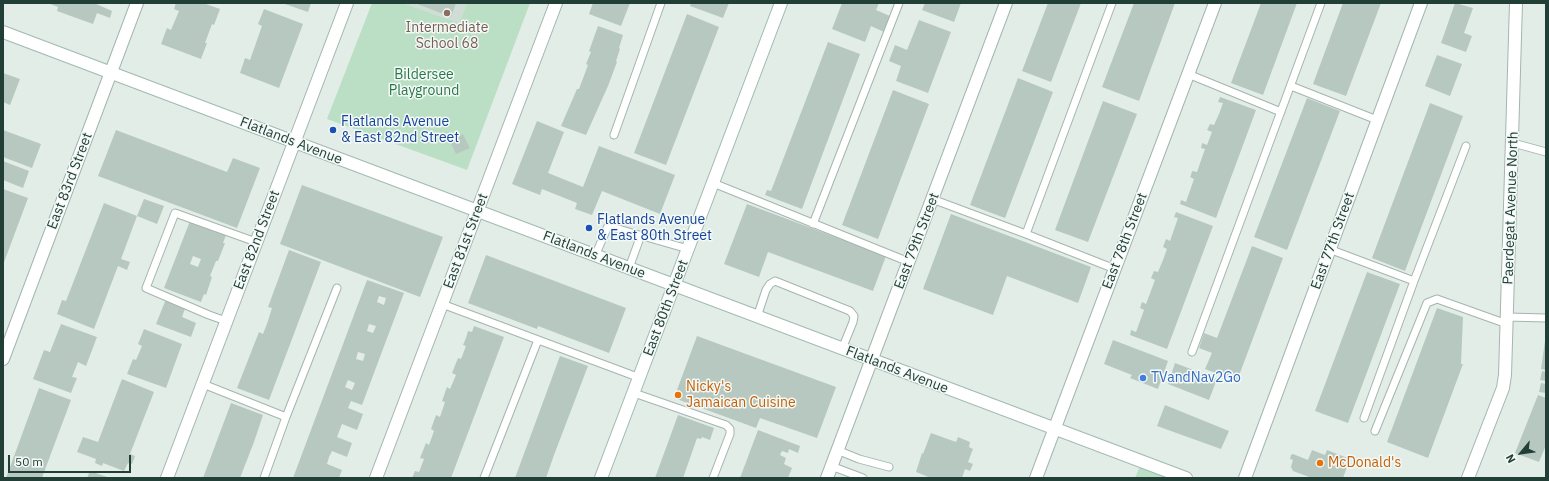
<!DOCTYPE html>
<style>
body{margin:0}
#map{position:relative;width:1549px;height:481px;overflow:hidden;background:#e2ede8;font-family:"IBM Plex Sans",sans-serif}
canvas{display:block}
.frame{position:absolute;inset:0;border:4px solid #213f37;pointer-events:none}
.north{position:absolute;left:1501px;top:433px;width:40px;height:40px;-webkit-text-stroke:3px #f3f9f6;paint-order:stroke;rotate:241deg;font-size:11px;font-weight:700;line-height:16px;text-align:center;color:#213f37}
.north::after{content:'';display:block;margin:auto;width:14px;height:18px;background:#213f37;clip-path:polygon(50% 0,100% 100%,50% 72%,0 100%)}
.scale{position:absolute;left:8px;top:455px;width:123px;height:18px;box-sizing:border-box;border:2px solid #213f37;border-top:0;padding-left:5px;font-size:12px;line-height:14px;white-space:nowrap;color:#213f37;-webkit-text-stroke:3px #f3f9f6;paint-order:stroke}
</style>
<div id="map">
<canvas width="1549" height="481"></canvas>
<div class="frame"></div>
<div class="north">N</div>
<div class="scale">50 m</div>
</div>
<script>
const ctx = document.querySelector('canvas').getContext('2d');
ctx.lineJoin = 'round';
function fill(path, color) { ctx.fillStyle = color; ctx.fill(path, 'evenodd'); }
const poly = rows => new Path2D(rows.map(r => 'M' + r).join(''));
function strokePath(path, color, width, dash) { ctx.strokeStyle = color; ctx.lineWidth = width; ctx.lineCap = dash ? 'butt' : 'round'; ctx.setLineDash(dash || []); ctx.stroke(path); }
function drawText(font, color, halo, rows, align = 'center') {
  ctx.font = font + ' "IBM Plex Sans",sans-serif'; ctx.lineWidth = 3; ctx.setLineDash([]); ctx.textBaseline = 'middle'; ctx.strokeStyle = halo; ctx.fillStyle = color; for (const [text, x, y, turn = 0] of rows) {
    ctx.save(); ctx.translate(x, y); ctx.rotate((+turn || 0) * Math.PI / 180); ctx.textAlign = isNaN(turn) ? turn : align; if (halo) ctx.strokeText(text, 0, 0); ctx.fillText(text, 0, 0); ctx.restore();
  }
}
fill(poly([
 [403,3,467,3,459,23]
]), '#d0ddd7');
fill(poly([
 [372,3,403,3,459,23,467,3,530,3,467,170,327,119],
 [1142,461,1186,478,1135,478]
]), '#badfc4');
fill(poly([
 [48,3,94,3,112,11,110,18,97,13,93,24,57,11,58,7],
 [176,3,203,3,220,9,214,25,212,24,205,43,207,43,201,59,161,44,167,28,171,30,179,11,174,9],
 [282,3,311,3,308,12],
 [415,3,456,3,451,17],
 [593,3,630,3,621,26,589,14],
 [691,3,729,3,723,18,690,6],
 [842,3,879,3,876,10,890,16,884,32,871,26,865,42,832,29],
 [925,3,961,3,954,22,922,10],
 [1048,3,1081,3,1051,82,1022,71],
 [1134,3,1175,3,1139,101,1102,87],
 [1261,3,1297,3,1263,95,1231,83],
 [1343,3,1381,3,1346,96,1313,84],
 [1455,3,1473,8,1464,33,1472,36,1466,52,1441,43],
 [264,9,303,24,279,88,240,73,245,58,250,60,262,26,258,24],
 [687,14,719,27,666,165,634,153],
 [919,20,951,32,928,93,896,81,901,66,889,61,895,45,907,50],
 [598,26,623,35,619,48,620,49,616,61,617,62,608,86,586,135,561,126,577,89,579,89,588,65,586,64,591,52,589,51],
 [828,42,860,54,802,209,765,195,767,190,771,191],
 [1437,55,1462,64,1450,96,1425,86],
 [3,73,20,79,10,105,3,102],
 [1018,78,1053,92,1005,218,970,205],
 [893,90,929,104,878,239,842,225],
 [1220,97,1256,110,1216,218,1180,204,1181,200,1186,202,1194,179,1190,177,1191,175,1192,171,1197,172,1205,149,1201,148,1202,143,1207,145,1212,132,1207,130,1210,124,1214,125,1219,114,1223,103,1218,102],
 [1307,98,1340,111,1287,250,1254,237],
 [1103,101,1137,114,1088,242,1055,230],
 [1430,103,1463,116,1405,271,1372,258],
 [537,121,564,132,548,173,583,187,599,146,675,175,660,214,602,191,592,215,575,209,577,203,542,189,540,195,512,184],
 [3,130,41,144,32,168,3,157],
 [116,130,227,172,233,158,260,168,237,228,98,176],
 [463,134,470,148,456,154,450,141],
 [3,161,29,171,23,188,3,180],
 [302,185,443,237,420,297,280,244],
 [3,189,28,198,3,265],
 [144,199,164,206,157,224,137,216],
 [104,203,137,216,121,259,130,262,127,270,118,266,94,329,57,314,62,300,66,301],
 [747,204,886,256,873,291,768,252,759,277,724,264],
 [1176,212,1213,226,1167,349,1130,335,1131,330,1136,332,1144,310,1140,308,1142,302,1146,304,1155,280,1151,278,1154,271,1158,272,1163,260,1167,249,1163,247,1166,239,1170,241,1178,218,1174,217],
 [951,214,1091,267,1078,303,1007,276,993,315,923,289],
 [190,221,226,235,223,243,225,243,218,261,216,261,210,276,212,277,206,295,204,294,201,302,164,288],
 [193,256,201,259,198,267,190,264],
 [1252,246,1283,258,1237,381,1205,369,1212,353,1199,348,1204,333,1217,338],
 [289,250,321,262,269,400,237,388,259,332,263,334,268,321,272,308,268,307],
 [486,255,626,308,609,353,538,326,537,329,468,303],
 [1367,272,1400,284,1348,423,1315,411],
 [367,280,404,293,362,405,351,401,348,408,363,414,357,430,342,424,337,437,352,443,347,457,332,451,329,457,327,464,342,470,339,478,293,478],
 [379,296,386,298,384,305,377,302],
 [369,324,376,326,373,333,367,331],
 [358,352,365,354,363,361,356,359],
 [348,380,355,383,352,390,345,387],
 [166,299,186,306,182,317,196,323,191,337,156,324],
 [1437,308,1463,317,1461,364,1463,364,1428,458,1387,442],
 [61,324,97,337,86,366,78,362,72,377,77,378,71,393,33,379,44,350,50,352],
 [474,326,504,337,451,478,412,478,415,471,419,472,424,459,420,458,426,443,429,445,434,431,431,429,436,415,440,417,445,402,442,401,447,387,450,389,456,375,452,373,458,358,461,359,466,346,463,345,466,338,468,331,472,332],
 [144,329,182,344,166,388,127,374,133,359,136,360,142,346,138,344],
 [697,336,836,387,817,438,760,418,756,428,674,398],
 [1113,340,1168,361,1158,389,1130,378,1132,375,1104,364],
 [1545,341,1546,341,1546,370,1541,369],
 [560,356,588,366,554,455,546,478,515,478],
 [1175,363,1217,379,1209,400,1168,384],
 [1542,371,1546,372,1546,381,1540,380],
 [122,379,154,392,130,454,135,456,132,464,128,463,124,471,103,463,102,466,95,463,96,459,77,452,83,437,98,442],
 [1541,383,1546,384,1546,393,1539,392],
 [39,388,71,400,43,475,42,478,6,478],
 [1538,395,1546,398,1546,445,1539,462,1515,453],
 [231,403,263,415,254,442,240,478,203,478],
 [1165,405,1229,431,1221,449,1157,426],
 [678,415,714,428,710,440,702,437,701,439,697,438,683,478,655,478],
 [758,430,800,446,798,453,789,449,788,453,782,451,780,455,786,458,784,464,792,468,788,478,740,478],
 [931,433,956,442,958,437,970,442,969,447,973,449,968,462,973,464,970,471,965,469,962,478,931,478,916,472,922,453,923,454],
 [1312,450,1325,455,1327,450,1350,459,1343,478,1312,478,1293,471,1291,467,1293,460,1290,459,1291,455,1293,454,1308,460],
 [90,471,110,478,87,478]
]), '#b7c8c1');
const lane = poly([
 [1188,74,1281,112],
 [1291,86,1377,120],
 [614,135,661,3],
 [1513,143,1546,152],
 [713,183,909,262],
 [932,199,1026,234,1112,3],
 [813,224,899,3],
 [1026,234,1115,269],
 [1329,249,1414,281,1364,418],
 [595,256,608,226,688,249],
 [629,268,641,235],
 [1414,281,1466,146],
 [442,304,640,378],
 [757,317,766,290,770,284,775,281,850,311,854,316,853,322,842,349],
 [1507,317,1546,318],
 [226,321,209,315,146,288,175,213,256,242],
 [1192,352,1321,3],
 [203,384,286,417,264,478],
 [634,393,726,425,730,429,730,434,713,478],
 [286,417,337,288],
 [1375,431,1427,303,1437,299,1507,324],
 [837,450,859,459,889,467],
 [831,466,863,478],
 [484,478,538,340]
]);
const street = poly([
 [3,359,137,3],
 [167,478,347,3],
 [376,478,556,3],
 [827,478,1006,3],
 [1036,478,1215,3],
 [1245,478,1421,3],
 [1468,478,1503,388,1505,375,1516,3]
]);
const secondary = poly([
 [3,32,1186,478],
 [601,478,781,3]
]);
strokePath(lane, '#a4b5af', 9);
strokePath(street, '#a4b5af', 14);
strokePath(secondary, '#a0b9b0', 14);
strokePath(lane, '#fff', 7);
strokePath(street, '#fff', 12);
strokePath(secondary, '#fff', 12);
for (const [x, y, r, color] of [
 [447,13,4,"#8d6e63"],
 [333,130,4,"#1a4fb4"],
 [589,228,4,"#1a4fb4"],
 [1143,378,4,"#3f7fe0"],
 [678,395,4,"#e8710a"],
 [1320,463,4,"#e8710a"]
]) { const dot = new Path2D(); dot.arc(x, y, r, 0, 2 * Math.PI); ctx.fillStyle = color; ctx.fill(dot); strokePath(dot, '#f3f9f6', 1.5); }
drawText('14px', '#785e54', '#f3f9f6', [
 ["Intermediate",447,28],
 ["School 68",447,44]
]);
drawText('14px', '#297748', '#f3f9f6', [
 ["Bildersee",424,75],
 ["Playground",424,91]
]);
drawText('14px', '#164399', '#f3f9f6', [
 ["Flatlands Avenue",341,122],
 ["& East 82nd Street",341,138],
 ["Flatlands Avenue",597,220],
 ["& East 80th Street",597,236]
], 'left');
drawText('14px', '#213f37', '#f3f9f6', [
 ["Flatlands Avenue",291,141,21],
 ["East 83rd Street",70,181,-69],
 ["Paerdegat Avenue North",1511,208,-88],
 ["East 82nd Street",257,240,-69],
 ["East 81st Street",466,241,-69],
 ["East 79th Street",917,241,-69],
 ["East 78th Street",1125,241,-69],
 ["East 77th Street",1333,241,-70],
 ["Flatlands Avenue",594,255,21],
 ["East 80th Street",666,308,-69],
 ["Flatlands Avenue",897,370,21]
]);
drawText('14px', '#366cbe', '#f3f9f6', [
 ["TVandNav2Go",1151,378]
], 'left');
drawText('14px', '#c56008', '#f3f9f6', [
 ["Nicky's",686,387],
 ["Jamaican Cuisine",686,403],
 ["McDonald's",1328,463]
], 'left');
</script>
